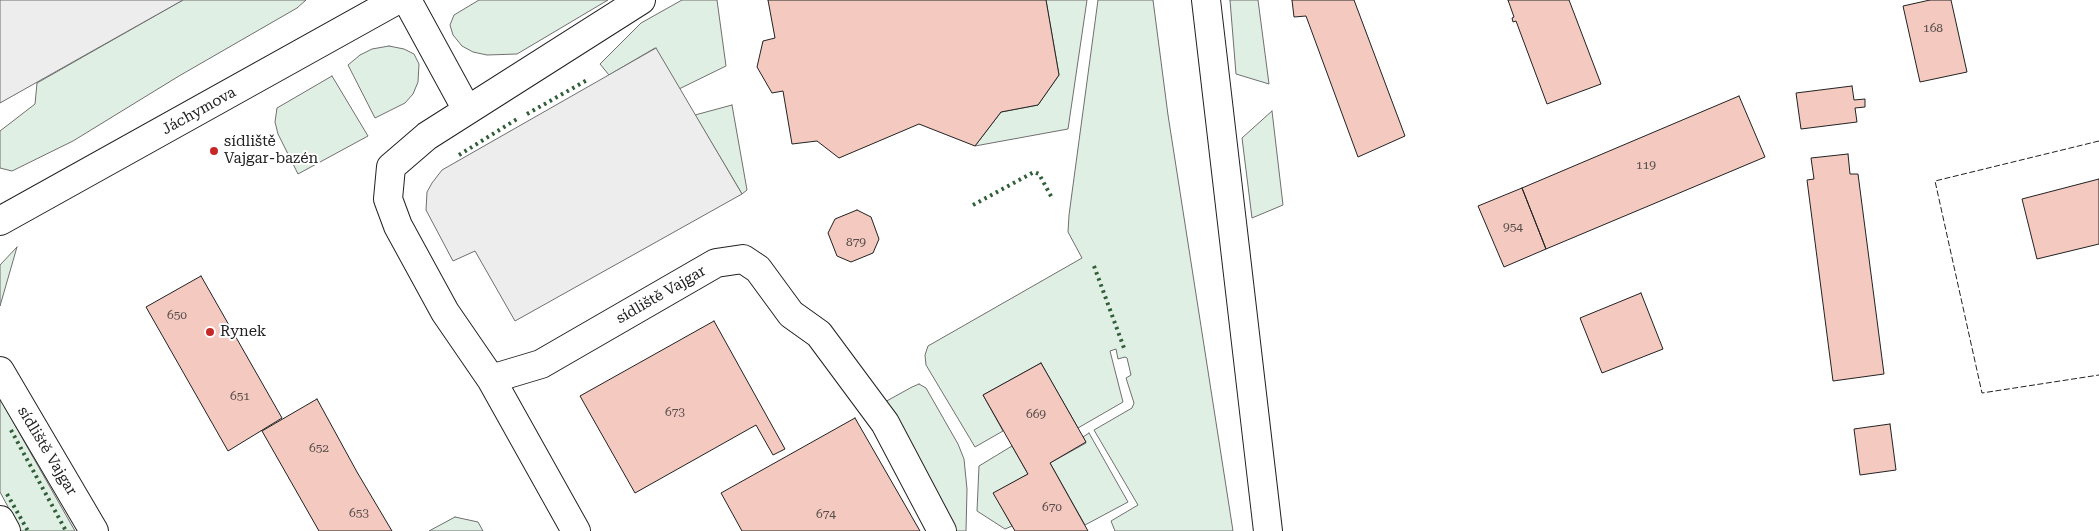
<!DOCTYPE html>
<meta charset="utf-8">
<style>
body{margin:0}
canvas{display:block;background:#fff}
</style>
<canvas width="2099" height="531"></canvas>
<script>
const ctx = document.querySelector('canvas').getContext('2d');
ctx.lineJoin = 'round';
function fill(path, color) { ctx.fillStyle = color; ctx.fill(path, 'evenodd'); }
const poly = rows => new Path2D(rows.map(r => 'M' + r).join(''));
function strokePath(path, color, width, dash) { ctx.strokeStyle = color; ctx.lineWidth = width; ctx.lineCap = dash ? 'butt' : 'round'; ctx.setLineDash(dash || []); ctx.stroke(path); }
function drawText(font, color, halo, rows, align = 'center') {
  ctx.font = font + ' "Roboto Serif",serif'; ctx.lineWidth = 4; ctx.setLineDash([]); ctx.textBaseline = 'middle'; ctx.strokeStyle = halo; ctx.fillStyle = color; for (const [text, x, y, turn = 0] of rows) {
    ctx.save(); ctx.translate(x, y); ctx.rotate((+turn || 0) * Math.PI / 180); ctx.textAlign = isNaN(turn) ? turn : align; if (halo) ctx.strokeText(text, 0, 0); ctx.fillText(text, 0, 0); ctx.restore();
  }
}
const green = poly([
 [183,0,306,0,297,8,179,76,73,141,12,171,0,168,0,131,35,104,37,83,183,0],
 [479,0,608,0,517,54,487,55,473,52,462,46,453,35,450,25,454,15,479,0],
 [682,0,717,0,726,66,679,89,655,48,609,75,600,64,641,23,682,0],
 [1046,0,1087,0,1068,129,975,146,1001,112,1038,105,1059,75,1046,0],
 [1098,0,1153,0,1168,115,1233,531,1115,531,1111,521,1138,505,1094,430,1132,408,1134,403,1126,378,1131,375,1127,358,1125,357,1118,359,1116,349,1110,351,1123,402,1078,428,1041,363,983,395,1003,431,975,447,926,365,925,355,928,346,1082,258,1068,232,1069,215,1098,0],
 [1230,0,1258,0,1269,84,1236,74,1230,0],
 [389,46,404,49,414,54,419,64,418,82,413,94,405,103,375,118,348,65,360,55,372,49,389,46],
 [332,76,368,136,298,174,278,134,275,122,277,108,332,76],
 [732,105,747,190,742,194,695,115,732,105],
 [1272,111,1283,205,1252,218,1242,138,1272,111],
 [17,247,0,306,0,265,17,247],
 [919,384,926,388,958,444,964,459,967,489,966,531,954,531,883,403,912,387,919,384],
 [0,399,75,531,21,531,0,492,0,399],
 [1089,433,1128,502,1085,525,1050,463,1086,443,1083,437,1089,433],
 [1012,446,1028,474,994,493,1012,526,1005,529,977,511,979,466,1012,446],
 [455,517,478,522,483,531,429,531,455,517]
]);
fill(green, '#e0efe3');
strokePath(green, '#6f6f6f', 1);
const parking = poly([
 [0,0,183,0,0,103,0,0],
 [656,48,742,194,515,321,475,251,453,261,426,210,427,192,432,183,442,170,656,48]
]);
fill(parking, '#ededed');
strokePath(parking, '#6f6f6f', 1);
const building = poly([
 [768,0,1046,0,1059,75,1038,105,1001,112,975,146,919,124,839,158,817,141,792,144,783,91,772,93,757,67,763,41,775,38,768,0],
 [1292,0,1354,0,1405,136,1358,157,1306,16,1294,17,1292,0],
 [1508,0,1569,0,1601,84,1547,104,1516,21,1513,22,1512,18,1514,17,1508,0],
 [1930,0,1951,0,1967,72,1920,82,1903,6,1930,0],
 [1852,86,1854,100,1865,99,1865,107,1855,108,1857,122,1801,129,1796,93,1852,86],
 [1739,96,1765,157,1546,249,1522,188,1739,96],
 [1848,154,1850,174,1858,174,1884,374,1833,381,1807,180,1814,179,1811,158,1848,154],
 [2099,179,2099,244,2037,259,2022,199,2099,179],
 [1522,188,1546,249,1504,267,1478,206,1522,188],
 [857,210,871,217,879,239,873,253,851,262,837,256,828,233,835,219,857,210],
 [201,276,282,418,228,451,146,307,201,276],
 [1641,293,1663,349,1602,373,1580,318,1641,293],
 [714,321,785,449,773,455,756,425,635,493,580,396,714,321],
 [1041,363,1086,442,1050,463,1088,531,1015,531,993,493,1028,474,983,395,1041,363],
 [317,399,357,472,392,531,319,531,262,431,317,399],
 [855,418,920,531,742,531,721,493,855,418],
 [1890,424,1896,470,1860,475,1854,429,1890,424]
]);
fill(building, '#f3c9c0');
strokePath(building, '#222', 1);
const minor = poly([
 [407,0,467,110],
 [0,221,397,0],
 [0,371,94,531],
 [491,379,541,364,716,263,743,259,758,269,791,314,819,334,885,423,942,531],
 [0,520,6,531],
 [576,531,491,379,445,312,398,226,388,199,391,167,427,136,641,0]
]);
const primary = poly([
 [1206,0,1268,531]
]);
strokePath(minor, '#222', 30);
strokePath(primary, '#222', 30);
strokePath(minor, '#fff', 28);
strokePath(primary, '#fff', 28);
strokePath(poly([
 [527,114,589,79],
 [459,155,517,119],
 [973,205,1034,172,1039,174,1052,198],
 [1094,266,1124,348],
 [11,430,66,531],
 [7,494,28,531]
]), '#2f5e38', 4, [2.5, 4]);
strokePath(poly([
 [2099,141,1935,181,1982,393,2099,375]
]), '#222', 1, [6, 2.5]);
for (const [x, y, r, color] of [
 [214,151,5,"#c62828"],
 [210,332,5,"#c62828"]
]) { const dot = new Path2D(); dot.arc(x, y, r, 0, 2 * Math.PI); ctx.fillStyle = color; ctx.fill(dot); strokePath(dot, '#fff', 2); }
drawText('12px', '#564c4a', null, [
 ["168",1933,28],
 ["119",1646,165],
 ["954",1513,227],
 ["879",856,242],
 ["650",177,315],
 ["651",240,396],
 ["673",675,412],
 ["669",1036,414],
 ["652",319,448],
 ["670",1052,507],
 ["653",359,513],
 ["674",826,514]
]);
drawText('15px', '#222', '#fff', [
 ["Jáchymova",199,111,-29],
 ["sídliště Vajgar",661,295,-30],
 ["sídliště Vajgar",47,451,59]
]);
drawText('15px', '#222', '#fff', [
 ["sídliště",224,142],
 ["Vajgar-bazén",224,159],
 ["Rynek",220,332]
], 'left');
</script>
